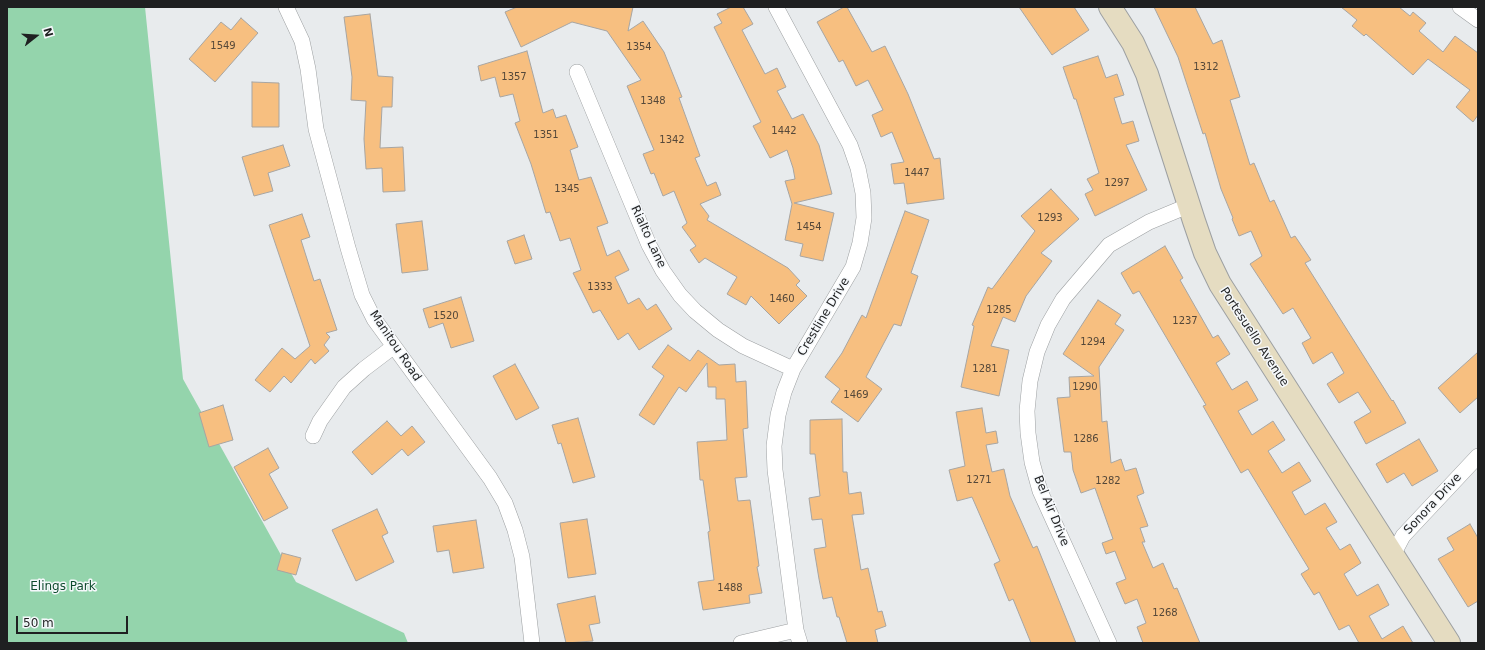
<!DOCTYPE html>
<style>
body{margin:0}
#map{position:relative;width:1485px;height:650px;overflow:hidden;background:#e8ebed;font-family:"DejaVu Sans",sans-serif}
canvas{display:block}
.frame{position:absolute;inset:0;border:8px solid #1f2021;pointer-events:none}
.north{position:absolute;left:16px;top:16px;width:40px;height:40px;-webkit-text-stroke:3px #f5f8fb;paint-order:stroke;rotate:73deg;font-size:11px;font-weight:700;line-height:16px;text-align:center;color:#1f2021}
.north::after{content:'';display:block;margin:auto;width:14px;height:18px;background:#1f2021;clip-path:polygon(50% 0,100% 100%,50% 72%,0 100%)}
.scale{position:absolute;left:16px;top:616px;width:112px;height:18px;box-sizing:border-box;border:2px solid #1f2021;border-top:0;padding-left:5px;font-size:12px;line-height:14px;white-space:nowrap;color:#1f2021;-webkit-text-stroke:3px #f5f8fb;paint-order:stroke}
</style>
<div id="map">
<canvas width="1485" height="650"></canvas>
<div class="frame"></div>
<div class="north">N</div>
<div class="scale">50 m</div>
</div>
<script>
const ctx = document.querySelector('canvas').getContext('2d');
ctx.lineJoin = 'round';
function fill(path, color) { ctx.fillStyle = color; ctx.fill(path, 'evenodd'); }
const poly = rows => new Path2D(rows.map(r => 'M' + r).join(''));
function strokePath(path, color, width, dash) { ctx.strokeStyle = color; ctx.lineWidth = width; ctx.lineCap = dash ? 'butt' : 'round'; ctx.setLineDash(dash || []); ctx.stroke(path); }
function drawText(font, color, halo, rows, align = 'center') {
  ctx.font = font + ' "DejaVu Sans",sans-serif'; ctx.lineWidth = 3; ctx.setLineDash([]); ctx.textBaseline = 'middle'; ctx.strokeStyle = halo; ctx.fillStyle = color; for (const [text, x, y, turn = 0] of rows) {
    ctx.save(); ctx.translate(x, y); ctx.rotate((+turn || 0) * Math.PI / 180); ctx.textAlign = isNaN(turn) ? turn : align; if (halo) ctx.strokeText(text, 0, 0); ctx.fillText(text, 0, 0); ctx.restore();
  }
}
fill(poly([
 [7,7,145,7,183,379,296,582,404,633,408,643,7,643]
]), '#94d4ac');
const building = poly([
 [517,7,633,7,628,31,643,21,664,52,682,97,679,98,700,156,695,158,707,186,716,182,721,195,700,204,709,216,707,220,788,268,800,281,796,285,807,296,779,324,751,296,746,305,727,294,737,277,705,258,699,263,690,250,696,246,682,227,687,223,674,191,663,196,654,173,651,174,643,154,654,150,627,86,641,80,607,31,572,22,521,47,505,12,517,7],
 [731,7,743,7,753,24,742,30,765,74,777,68,786,87,777,91,792,119,803,114,819,145,832,194,794,203,834,213,823,261,800,256,803,244,785,240,792,204,785,181,795,179,793,168,787,150,770,158,753,126,761,122,714,27,722,23,717,14,731,7],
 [844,7,847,7,872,52,885,46,908,94,934,159,940,158,944,199,907,204,904,183,894,184,891,164,904,162,892,132,881,137,872,115,883,110,868,80,856,86,843,60,839,62,817,22,844,7],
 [1019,7,1074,7,1089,30,1052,55,1019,7],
 [1154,7,1195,7,1213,44,1222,40,1240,97,1230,100,1250,165,1254,163,1270,202,1274,200,1291,238,1295,236,1311,260,1305,263,1392,401,1393,400,1406,423,1366,444,1354,422,1371,412,1358,392,1339,403,1327,384,1344,373,1332,352,1313,364,1302,343,1311,338,1293,308,1283,314,1250,264,1262,256,1251,231,1239,236,1232,219,1233,218,1221,189,1205,133,1203,134,1178,57,1154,7],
 [1341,7,1399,7,1410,16,1413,12,1426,23,1419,31,1443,52,1455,36,1478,53,1478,115,1473,122,1456,107,1470,90,1428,59,1413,75,1366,34,1364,36,1352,26,1357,20,1341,7],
 [370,14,378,76,393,77,392,107,382,107,380,148,403,147,405,191,383,192,382,168,366,169,364,139,366,101,351,100,352,77,344,17,370,14],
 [241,18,258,33,215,82,189,59,221,22,231,30,241,18],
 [527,51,543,113,553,109,556,118,566,115,578,147,570,150,579,180,591,177,608,223,597,227,607,256,619,250,629,270,615,277,628,304,639,298,647,310,656,304,672,329,639,350,628,333,618,340,600,310,593,313,573,273,581,270,570,238,560,241,550,212,546,213,531,164,515,123,520,121,513,94,500,97,495,77,481,81,478,66,527,51],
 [1098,56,1106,78,1117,74,1124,95,1114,98,1122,124,1133,121,1139,141,1126,145,1147,190,1095,216,1085,194,1093,190,1087,179,1099,173,1076,99,1074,99,1063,67,1098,56],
 [252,82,279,83,279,127,252,127,252,82],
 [283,145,290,166,268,173,273,191,254,196,242,157,283,145],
 [1051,189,1079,219,1041,253,1052,261,1026,296,1015,322,1003,317,991,346,1009,350,999,396,961,387,974,326,972,325,988,287,992,289,1035,231,1021,216,1051,189],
 [905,211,929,220,911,273,918,276,901,326,894,324,866,377,882,389,858,422,831,402,840,389,825,377,842,353,862,315,866,318,905,211],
 [302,214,310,237,301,240,314,281,320,279,337,330,326,333,330,337,324,345,329,351,315,364,311,359,291,383,284,376,270,392,255,380,282,348,295,359,310,346,269,225,302,214],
 [422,221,428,270,402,273,396,224,422,221],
 [524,235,532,259,515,264,507,241,524,235],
 [1165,246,1183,278,1180,280,1213,338,1218,335,1230,354,1216,363,1232,390,1247,381,1258,400,1238,411,1252,435,1273,421,1285,440,1268,451,1282,473,1299,462,1311,481,1292,492,1305,515,1325,503,1337,522,1326,528,1340,550,1350,544,1361,563,1344,574,1357,596,1378,584,1389,605,1369,616,1382,639,1403,626,1413,643,1359,643,1349,625,1339,630,1319,592,1314,595,1301,574,1309,569,1248,469,1241,473,1203,406,1206,405,1139,291,1133,294,1121,273,1165,246],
 [461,297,474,341,451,348,443,323,429,328,423,309,461,297],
 [1098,300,1121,315,1115,324,1124,330,1099,367,1102,422,1107,421,1111,463,1121,459,1125,471,1136,468,1144,493,1137,496,1148,526,1140,528,1145,542,1142,542,1153,568,1163,563,1174,589,1177,588,1200,643,1143,643,1137,627,1146,623,1137,599,1125,604,1116,583,1126,579,1115,551,1106,554,1102,543,1113,539,1095,488,1081,493,1073,470,1071,452,1064,452,1057,398,1070,397,1069,377,1094,376,1063,354,1098,300],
 [668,345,690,361,698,350,719,365,735,364,736,382,746,381,748,428,743,429,747,477,735,478,738,501,750,500,759,566,757,567,762,593,749,595,750,603,703,610,698,582,714,580,708,532,710,531,703,480,700,480,697,442,727,440,725,399,716,399,716,387,708,387,707,363,686,392,679,387,654,425,639,415,664,376,652,367,668,345],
 [1478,352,1478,397,1460,413,1438,388,1478,352],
 [515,364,539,408,516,420,493,376,515,364],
 [223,405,233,440,209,447,199,413,223,405],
 [982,408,986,433,996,431,998,443,986,445,992,472,1004,469,1010,496,1033,548,1037,546,1076,643,1031,643,1013,599,1009,601,994,564,1000,561,972,497,957,501,949,470,965,466,956,412,982,408],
 [578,418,595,477,573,483,561,443,558,444,552,425,578,418],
 [842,419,843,472,847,472,849,494,861,492,864,514,852,515,861,570,868,568,878,612,882,611,886,626,875,630,878,643,847,643,839,617,837,617,832,597,823,599,819,579,814,549,826,547,822,519,812,520,809,498,820,496,815,454,810,454,810,420,842,419],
 [387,421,401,436,412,426,425,442,408,456,402,449,372,475,352,452,387,421],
 [1419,439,1438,471,1412,486,1404,473,1387,483,1376,464,1419,439],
 [268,448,279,468,269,474,288,508,264,521,234,467,268,448],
 [377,509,388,533,382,536,394,562,356,581,332,530,377,509],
 [587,519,596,574,568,578,560,523,587,519],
 [476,520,484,568,453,573,449,550,437,552,433,526,476,520],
 [1470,524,1478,538,1478,601,1468,607,1438,559,1454,550,1447,538,1470,524],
 [282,553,301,558,296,575,277,570,282,553],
 [595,596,600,623,589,625,593,641,566,643,557,604,595,596]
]);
fill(building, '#f7bf80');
strokePath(building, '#a7a5a2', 1);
const street = poly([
 [286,7,302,41,308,69,316,129,348,248,362,295,374,319,490,478,505,503,515,530,522,557,532,643],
 [776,7,850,145,858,168,863,193,864,218,860,243,853,267,793,369,784,392,778,415,774,446,775,470,796,630,800,643],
 [1460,7,1478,20],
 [577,72,649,245,663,271,680,295,695,311,718,330,743,346,793,369],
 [313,436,320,421,344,387,364,369,393,347],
 [1393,555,1403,536,1478,456],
 [741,643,796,630],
 [1109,643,1040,491,1032,462,1028,433,1027,411,1030,381,1037,352,1048,325,1063,299,1109,245,1149,222,1190,205]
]);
const secondary = poly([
 [1110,7,1133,43,1147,74,1194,221,1205,253,1220,284,1449,643]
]);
strokePath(street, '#9da0a2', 16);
strokePath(secondary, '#9da0a2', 24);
strokePath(street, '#fff', 15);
strokePath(secondary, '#e5dcc1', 22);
drawText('10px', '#554839', null, [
 ["1549",223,46],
 ["1354",639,47],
 ["1312",1206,67],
 ["1357",514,77],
 ["1348",653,101],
 ["1442",784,131],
 ["1351",546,135],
 ["1342",672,140],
 ["1447",917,173],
 ["1297",1117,183],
 ["1345",567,189],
 ["1293",1050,218],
 ["1454",809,227],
 ["1333",600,287],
 ["1460",782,299],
 ["1285",999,310],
 ["1520",446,316],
 ["1237",1185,321],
 ["1294",1093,342],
 ["1281",985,369],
 ["1290",1085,387],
 ["1469",856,395],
 ["1286",1086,439],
 ["1271",979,480],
 ["1282",1108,481],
 ["1488",730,588],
 ["1268",1165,613]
]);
drawText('12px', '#1f2021', '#f5f8fb', [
 ["Rialto Lane",648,237,65],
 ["Crestline Drive",824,317,-59],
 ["Portesuello Avenue",1254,337,57],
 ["Manitou Road",395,346,56],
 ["Sonora Drive",1433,504,-47],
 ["Bel Air Drive",1051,511,68]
]);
drawText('12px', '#0e4b2d', '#f5f8fb', [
 ["Elings Park",63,587]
]);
</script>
